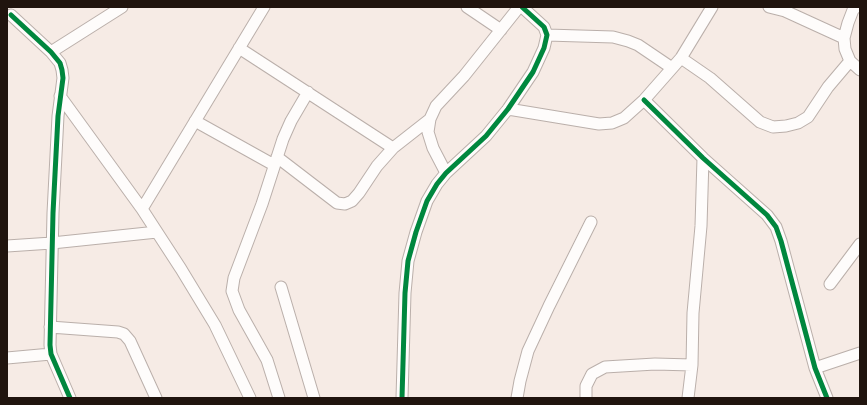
<!DOCTYPE html>
<style>
body{margin:0}
#map{position:relative;width:867px;height:405px;overflow:hidden;background:#f6ebe5;font-family:Cabin,sans-serif}
canvas{display:block}
.frame{position:absolute;inset:0;border:8px solid #20140e;pointer-events:none}
</style>
<div id="map">
<canvas width="867" height="405"></canvas>
<div class="frame"></div>
</div>
<script>
const ctx = document.querySelector('canvas').getContext('2d');
ctx.lineJoin = 'round';
const poly = rows => new Path2D(rows.map(r => 'M' + r).join(''));
function strokePath(path, color, width, dash) { ctx.strokeStyle = color; ctx.lineWidth = width; ctx.lineCap = dash ? 'butt' : 'round'; ctx.setLineDash(dash || []); ctx.stroke(path); }
const street = poly([
 [467,7,501,30],
 [769,7,785,11,844,38],
 [856,7,853,10,848,23,844,38,845,49,850,61,860,70],
 [11,15,51,52,60,63,62,70,63,78,58,116,53,213,50,345,51,354,70,398],
 [547,35,613,37,628,41,638,45,672,68],
 [239,48,393,148],
 [51,52,122,7],
 [681,58,710,78,760,122,773,127,786,126,798,123,808,117,828,87,850,61],
 [60,96,142,209,181,269,215,325,250,398],
 [644,100,703,158,767,215,776,227,781,241,815,368,827,398],
 [508,109,599,124,612,123,624,118,644,100,681,58,712,7],
 [195,121,274,165],
 [277,157,337,203,345,204,352,201,359,193,377,166,393,148,430,119],
 [446,173,433,148,428,132,430,119,436,106,464,76,519,7],
 [142,209,264,7],
 [7,246,52,243,157,232],
 [830,284,860,244],
 [281,287,314,398],
 [50,327,118,332,124,334,130,341,156,398],
 [7,358,51,354],
 [815,368,860,353],
 [279,398,267,360,239,310,232,291,234,278,262,204,283,139,291,121,308,92],
 [402,398,405,293,408,261,416,232,427,201,437,184,446,173,486,136,508,109,533,72,544,48,547,35,544,27,522,7],
 [517,398,520,381,528,351,549,306,591,222],
 [586,398,586,386,592,374,605,367,655,364,692,365],
 [688,398,692,365,693,313,701,226,703,158]
]);
strokePath(street, '#baafaa', 13);
strokePath(street, '#fefcfb', 11);
strokePath(poly([
 [11,15,51,52,60,63,62,70,63,78,58,116,53,213,50,345,51,354,70,398],
 [644,100,703,158,767,215,776,227,781,241,815,368,827,398],
 [402,398,405,293,408,261,416,232,427,201,437,184,446,173,486,136,508,109,533,72,544,48,547,35,544,27,522,7]
]), '#00873e', 5);
</script>
